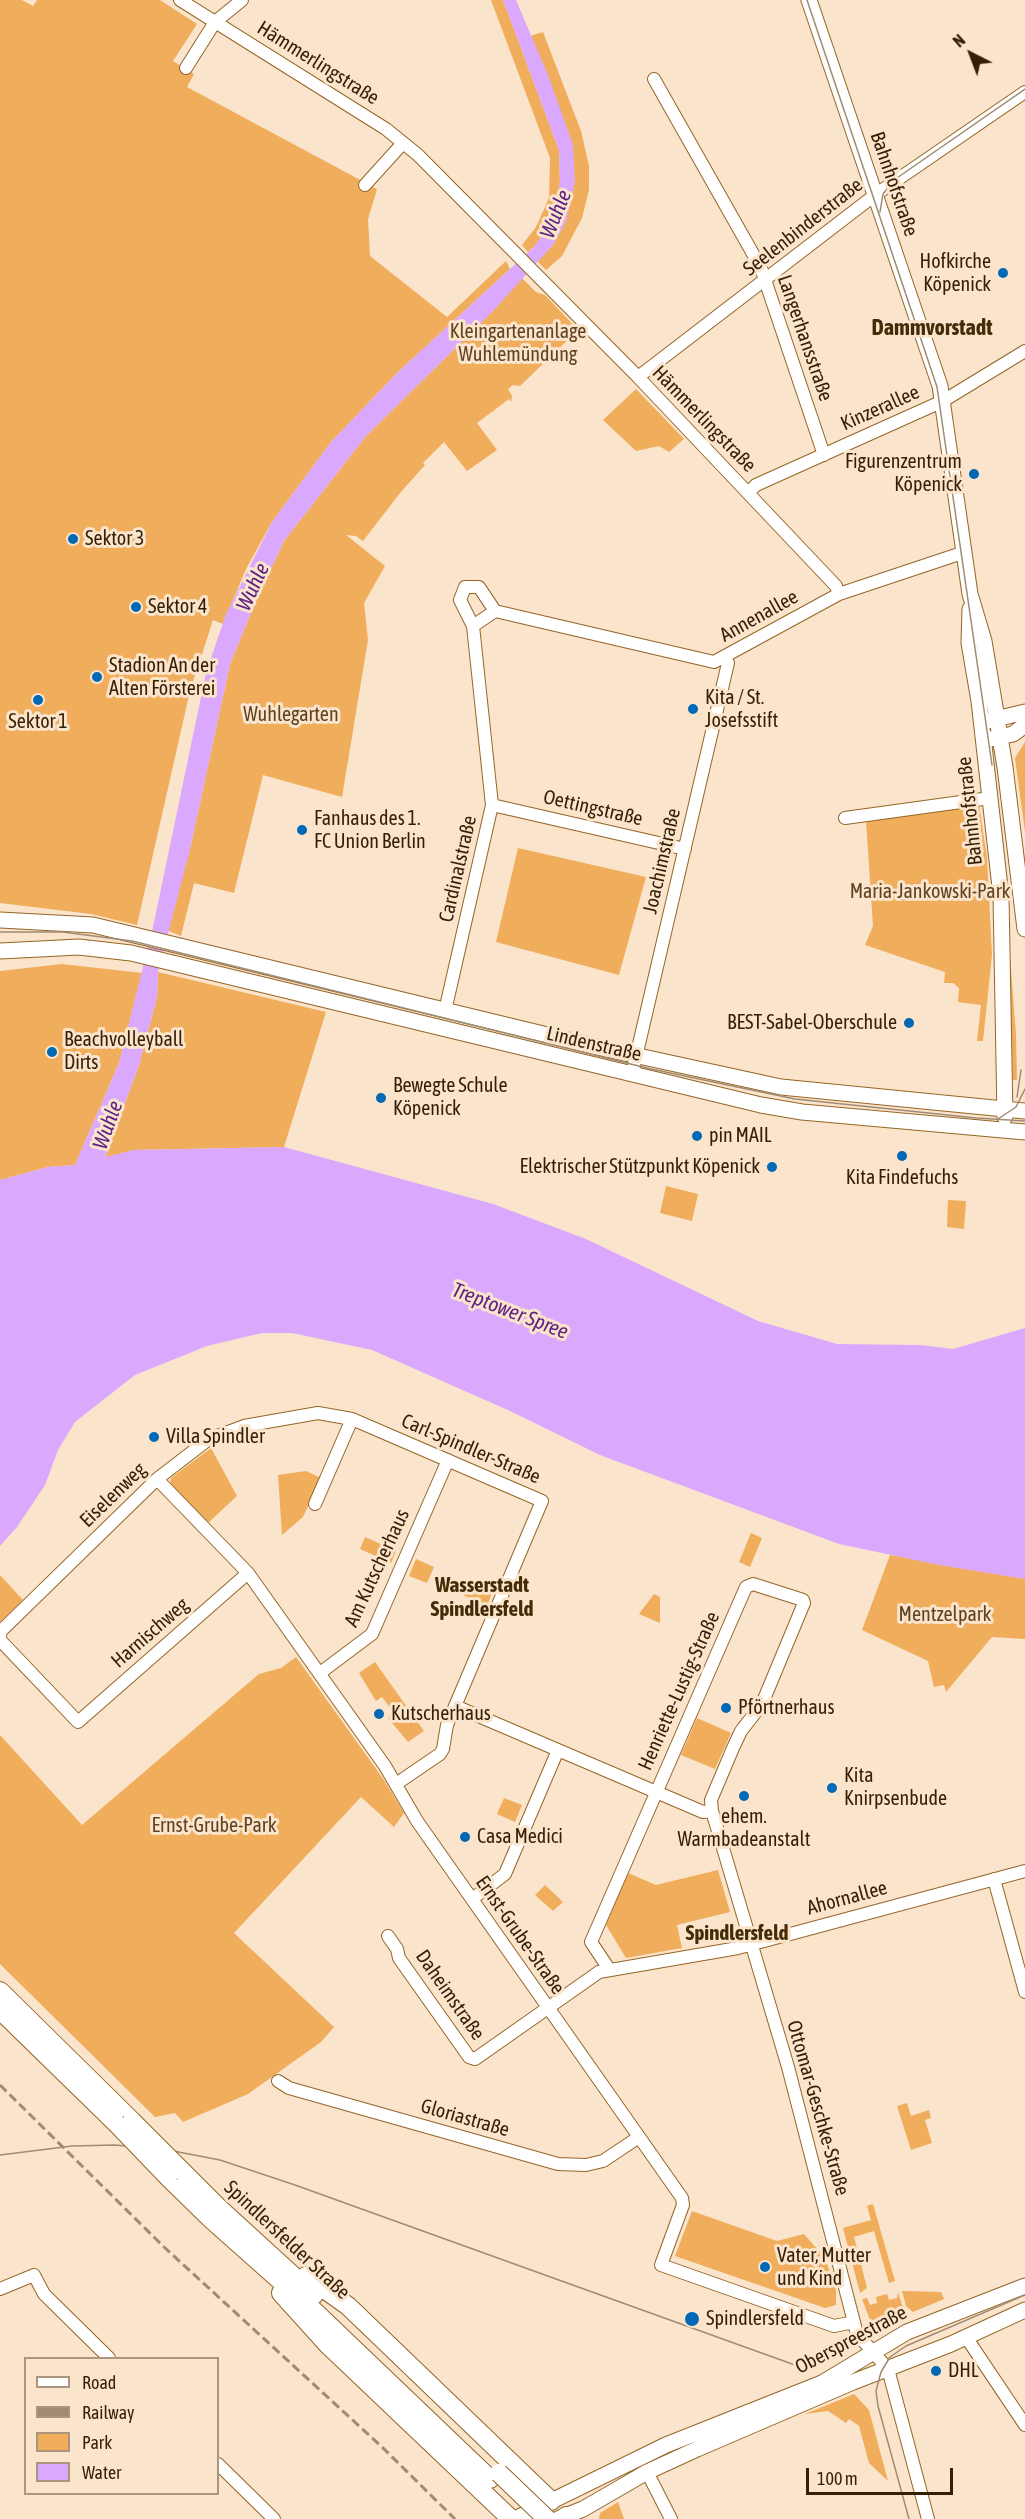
<!DOCTYPE html>
<meta charset="utf-8">
<style>
body{margin:0}
#map{position:relative;width:1025px;height:2519px;overflow:hidden;background:#fae4cc;font-family:"Asap Condensed",sans-serif}
canvas{display:block}
.legend{position:absolute;left:24px;top:2357px;width:195px;height:138px;box-sizing:border-box;background:#fae4cc;border:2px solid #ab957c;margin:0;padding:8px 10px;list-style:none;font-size:18px;color:#341f05}
.legend li{display:flex;align-items:center;gap:12px;height:30px}
.legend b{width:30px;border:2px solid #ab957c}
.north{position:absolute;left:941px;top:24px;width:60px;height:60px;-webkit-text-stroke:4px #fae4cc;paint-order:stroke;rotate:318deg;font-size:16px;font-weight:700;line-height:24px;text-align:center;color:#341f05}
.north::after{content:'';display:block;margin:auto;width:21px;height:27px;background:#341f05;clip-path:polygon(50% 0,100% 100%,50% 72%,0 100%)}
.scale{position:absolute;left:806px;top:2468px;width:147px;height:27px;box-sizing:border-box;border:3px solid #341f05;border-top:0;padding-left:8px;font-size:18px;line-height:21px;white-space:nowrap;color:#341f05;-webkit-text-stroke:4px #fae4cc;paint-order:stroke}
</style>
<div id="map">
<canvas width="1025" height="2519"></canvas>
<ul class="legend">
<li><b style="height:8px;background:#fff"></b>Road</li>
<li><b style="height:8px;background:#a08b72"></b>Railway</li>
<li><b style="height:16px;background:#f0ad5b"></b>Park</li>
<li><b style="height:16px;background:#daa9fe"></b>Water</li>
</ul>
<div class="north">N</div>
<div class="scale">100 m</div>
</div>
<script>
const ctx = document.querySelector('canvas').getContext('2d');
ctx.lineJoin = 'round';
function fill(path, color) { ctx.fillStyle = color; ctx.fill(path, 'evenodd'); }
const poly = rows => new Path2D(rows.map(r => 'M' + r).join(''));
function strokePath(path, color, width, dash) { ctx.strokeStyle = color; ctx.lineWidth = width; ctx.lineCap = dash ? 'butt' : 'round'; ctx.setLineDash(dash || []); ctx.stroke(path); }
function drawText(font, color, halo, rows, align = 'center') {
  ctx.font = font + ' "Asap Condensed",sans-serif'; ctx.lineWidth = 6; ctx.setLineDash([]); ctx.textBaseline = 'middle'; ctx.strokeStyle = halo; ctx.fillStyle = color; for (const [text, x, y, turn = 0] of rows) {
    ctx.save(); ctx.translate(x, y); ctx.rotate((+turn || 0) * Math.PI / 180); ctx.textAlign = isNaN(turn) ? turn : align; if (halo) ctx.strokeText(text, 0, 0); ctx.fillText(text, 0, 0); ctx.restore();
  }
}
fill(poly([
 [0,0,22,0,33,6,37,0,160,0,197,24,173,61,194,74,187,87,377,189,368,219,370,256,447,317,506,261,510,269,398,372,331,442,272,522,246,569,223,624,213,620,190,691,137,925,91,914,0,903],
 [491,0,503,0,559,150,560,182,554,213,536,245,528,252,522,245,536,227,549,198,550,158],
 [543,32,581,131,589,166,589,190,582,218,562,256,546,270,537,261,553,245,566,221,575,179,530,36],
 [521,277,536,292,545,295,578,330,520,386,513,385,508,389,512,396,511,402,509,399,477,423,497,450,467,471,444,442,423,463,425,465,400,493,363,541,356,536,346,535,385,566,364,603,368,640,342,797,263,775,234,893,194,883,181,936,167,930,190,849,230,664,253,608,284,541,366,436,493,311],
 [636,389,684,439,669,452,659,446,636,451,603,420],
 [1025,742,1025,832,1015,758],
 [979,804,987,858,992,955,983,1041,977,1041,981,1005,958,1002,959,988,953,983,944,983,945,972,865,945,873,926,866,820],
 [518,848,646,877,619,975,496,942],
 [1005,889,1016,1035,1017,1080,1013,1080],
 [62,964,142,973,119,1063,75,1165,48,1167,0,1180,0,971],
 [158,972,326,1012,284,1147,134,1150,105,1158,139,1065,157,997],
 [666,1186,698,1194,692,1221,660,1213],
 [948,1200,966,1201,964,1229,947,1227],
 [211,1448,237,1496,208,1523,170,1485,171,1478],
 [306,1471,321,1478,303,1517,282,1535,278,1475],
 [751,1533,762,1538,750,1567,739,1562],
 [365,1537,396,1551,391,1563,360,1549],
 [890,1555,1025,1579,1025,1639,992,1637,946,1692,944,1685,934,1687,928,1661,862,1630],
 [416,1559,434,1567,427,1583,409,1576],
 [0,1575,23,1600,0,1622],
 [459,1579,492,1593,487,1606,454,1591],
 [654,1594,660,1597,660,1623,639,1614],
 [296,1657,384,1780,404,1813,394,1827,361,1797,234,1933,334,2027,321,2042,248,2094,183,2122,175,2113,155,2117,0,1964,0,1735,82,1825,259,1674,281,1668],
 [375,1662,424,1731,408,1742,388,1718,394,1713,382,1697,376,1701,359,1673],
 [697,1718,731,1733,715,1769,681,1755],
 [504,1798,522,1805,515,1822,497,1814],
 [718,1870,730,1912,677,1925,682,1948,626,1958,606,1925,628,1873,656,1885],
 [545,1885,563,1902,553,1911,535,1895],
 [907,2103,911,2116,929,2110,931,2118,925,2120,932,2143,911,2150,897,2106],
 [873,2204,895,2281,889,2283,874,2231,854,2237,867,2288,860,2293,843,2228,871,2220,867,2206],
 [692,2211,777,2241,804,2234,825,2258,836,2290,836,2305,825,2308,675,2256],
 [902,2291,941,2292,944,2299,913,2312,906,2306],
 [898,2292,904,2311,901,2318,882,2326,870,2320,862,2299,867,2298,870,2305,877,2303,876,2297,887,2294,889,2300,897,2298],
 [854,2394,869,2410,888,2481,869,2463,859,2426,849,2419,846,2423,828,2411,805,2414],
 [618,2502,624,2519,599,2519,600,2513]
]), '#f0ad5b');
fill(poly([
 [503,0,516,0,548,75,573,145,575,182,566,221,553,245,493,311,366,436,284,541,253,608,230,664,190,849,158,972,157,997,139,1065,105,1157,134,1150,284,1147,493,1204,586,1239,758,1321,837,1344,920,1345,953,1349,1025,1328,1025,1579,939,1565,839,1544,600,1455,510,1411,372,1350,292,1333,262,1333,207,1346,135,1375,75,1422,58,1450,45,1485,17,1527,0,1546,0,1180,48,1167,75,1165,119,1063,153,927,206,673,226,614,272,522,331,442,398,372,536,245,554,213,560,182,559,150]
]), '#daa9fe');
const minor = poly([
 [180,0,386,129,418,155,638,377,836,586,839,594],
 [186,68,215,22,242,0],
 [654,79,761,268,824,455],
 [365,185,403,143],
 [638,377,875,195,1025,92],
 [748,493,756,485,943,401,1025,351],
 [495,611,714,662,839,594,965,552],
 [473,626,495,611],
 [492,805,685,849],
 [845,818,990,798],
 [445,1011,492,805,473,626,460,600,465,587,479,587,495,611],
 [632,1074,728,663,725,657],
 [157,1479,248,1573,385,1766,417,1821,682,2198,683,2205,661,2265,834,2326,854,2322],
 [315,1504,352,1419],
 [0,1636,1,1631,157,1479,209,1439,244,1426,318,1413,352,1419,542,1501,447,1725,443,1749,440,1754,396,1784],
 [0,1640,78,1722,248,1573],
 [320,1673,372,1634,448,1460],
 [455,1706,703,1812,712,1811],
 [994,1879,1025,1992],
 [472,1899,505,1874,558,1750],
 [388,1936,397,1949,399,1958,469,2057,475,2059,599,1972,738,1948,1025,1871],
 [609,1969,591,1942,746,1587,753,1584,803,1600,804,1603,762,1704,741,1731,733,1748,711,1800,712,1811,788,2067,857,2334,888,2369,928,2519],
 [278,2081,289,2088,558,2164,586,2165,603,2161,639,2137],
 [0,2289,34,2275,44,2294,109,2358],
 [966,2337,1025,2425],
 [218,2464,274,2519],
 [647,2472,671,2519]
]);
const major = poly([
 [809,0,940,386,970,594,984,641,1005,767,1025,929],
 [970,609,969,643,979,701,1001,896,1005,1117],
 [987,721,1025,712],
 [990,739,1013,734,1025,725],
 [0,920,93,925,597,1047,781,1087,1025,1111],
 [0,951,79,947,131,953,761,1105,802,1112,1025,1132],
 [515,2519,666,2445,822,2383,907,2332,1025,2286],
 [558,2519,583,2509,647,2472,697,2449,853,2382,951,2344,1025,2310]
]);
const highway = poly([
 [0,1991,132,2121],
 [0,2010,116,2123],
 [184,2173,221,2210,314,2295],
 [168,2177,212,2220,310,2307,490,2479],
 [306,2276,348,2306,551,2501],
 [281,2293,328,2345,511,2519],
 [566,2516,569,2519]
]);
strokePath(minor, '#956525', 14);
strokePath(major, '#956525', 17);
strokePath(highway, '#956525', 20);
strokePath(minor, '#fff', 12);
strokePath(major, '#fff', 15);
strokePath(highway, '#fff', 18);
strokePath(poly([
 [807,0,937,387,992,765],
 [880,212,883,194,894,180,1025,89],
 [0,932,63,932,132,941,651,1069,795,1099,976,1118,1025,1121],
 [1017,1097,1021,1070],
 [998,1119,1016,1107,1025,1089],
 [0,2155,72,2146,115,2145,168,2150,220,2160,295,2185,806,2369],
 [909,2519,878,2406,876,2391,881,2372,890,2357,906,2346,1025,2295]
]), '#a08b72', 1.5);
strokePath(poly([
 [0,2085,164,2247,382,2447,455,2519]
]), '#a08b72', 3, [9, 4.5]);
const highwayBridge = poly([
 [132,2121,184,2173],
 [116,2123,168,2177],
 [499,2473,547,2519]
]);
strokePath(highwayBridge, '#956525', 20, []);
strokePath(highwayBridge, '#fff', 18);
for (const [x, y, r, color] of [
 [1003,273,6,"#0068b4"],
 [974,474,6,"#0068b4"],
 [73,539,6,"#0068b4"],
 [136,607,6,"#0068b4"],
 [97,677,6,"#0068b4"],
 [38,700,6,"#0068b4"],
 [693,709,6,"#0068b4"],
 [302,830,6,"#0068b4"],
 [909,1023,6,"#0068b4"],
 [52,1052,6,"#0068b4"],
 [381,1098,6,"#0068b4"],
 [697,1136,6,"#0068b4"],
 [902,1156,6,"#0068b4"],
 [772,1167,6,"#0068b4"],
 [154,1437,6,"#0068b4"],
 [726,1708,6,"#0068b4"],
 [379,1714,6,"#0068b4"],
 [832,1788,6,"#0068b4"],
 [744,1796,6,"#0068b4"],
 [465,1837,6,"#0068b4"],
 [765,2267,6,"#0068b4"],
 [692,2319,8,"#0068b4"],
 [936,2371,6,"#0068b4"]
]) { const dot = new Path2D(); dot.arc(x, y, r, 0, 2 * Math.PI); ctx.fillStyle = color; ctx.fill(dot); strokePath(dot, '#fae4cc', 2); }
drawText('20px', '#341f05', '#fae4cc', [
 ["Hämmerlingstraße",318,63,32],
 ["Bahnhofstraße",894,184,71],
 ["Seelenbinderstraße",803,227,-38],
 ["Langerhansstraße",805,338,71],
 ["Kinzerallee",880,408,-24],
 ["Hämmerlingstraße",704,419,46],
 ["Annenallee",759,616,-29],
 ["Oettingstraße",593,808,13],
 ["Bahnhofstraße",970,811,-96],
 ["Joachimstraße",662,861,-77],
 ["Cardinalstraße",458,869,-77],
 ["Lindenstraße",594,1044,13],
 ["Carl-Spindler-Straße",471,1449,23],
 ["Eiselenweg",113,1495,-44],
 ["Am Kutscherhaus",377,1568,-65],
 ["Harnischweg",150,1633,-41],
 ["Henriette-Lustig-Straße",679,1691,-66],
 ["Ahornallee",847,1898,-15],
 ["Ernst-Grube-Straße",520,1935,55],
 ["Daheimstraße",450,1995,55],
 ["Ottomar-Geschke-Straße",818,2108,74],
 ["Gloriastraße",465,2118,16],
 ["Spindlersfelder Straße",287,2240,43],
 ["Oberspreestraße",851,2340,-28]
]);
drawText('20px', '#341f05', '#fae4cc', [
 ["Hofkirche",991,262,"right"],
 ["Köpenick",991,285,"right"],
 ["Figurenzentrum",962,462,"right"],
 ["Köpenick",962,485,"right"],
 ["Sektor 3",85,539],
 ["Sektor 4",148,607],
 ["Stadion An der",109,666],
 ["Alten Försterei",109,689],
 ["Kita / St.",705,698],
 ["Josefsstift",705,721],
 ["Sektor 1",38,722,"center"],
 ["Fanhaus des 1.",314,819],
 ["FC Union Berlin",314,842],
 ["BEST-Sabel-Oberschule",897,1023,"right"],
 ["Beachvolleyball",64,1040],
 ["Dirts",64,1063],
 ["Bewegte Schule",393,1086],
 ["Köpenick",393,1109],
 ["pin MAIL",709,1136],
 ["Elektrischer Stützpunkt Köpenick",760,1167,"right"],
 ["Kita Findefuchs",902,1178,"center"],
 ["Villa Spindler",166,1437],
 ["Pförtnerhaus",738,1708],
 ["Kutscherhaus",391,1714],
 ["Kita",844,1776],
 ["Knirpsenbude",844,1799],
 ["ehem.",744,1817,"center"],
 ["Warmbadeanstalt",744,1840,"center"],
 ["Casa Medici",477,1837],
 ["Vater, Mutter",777,2256],
 ["und Kind",777,2279],
 ["Spindlersfeld",706,2319],
 ["DHL",948,2371]
], 'left');
drawText('20px', '#5f4321', '#fae4cc', [
 ["Kleingartenanlage",518,332],
 ["Wuhlemündung",518,355],
 ["Wuhlegarten",291,715],
 ["Maria-Jankowski-Park",930,892],
 ["Mentzelpark",945,1615],
 ["Ernst-Grube-Park",214,1826]
]);
drawText('italic 21px', '#602384', '#fae4cc', [
 ["Wuhle",556,214,-68],
 ["Wuhle",253,587,-65],
 ["Wuhle",108,1125,-70],
 ["Treptower Spree",510,1311,21]
]);
drawText('bold 21px', '#452c09', '#fae4cc', [
 ["Wasserstadt",482,1585],
 ["Spindlersfeld",482,1609],
 ["Spindlersfeld",737,1933]
]);
drawText('bold 22px', '#452c09', '#fae4cc', [
 ["Dammvorstadt",932,328]
]);
</script>
